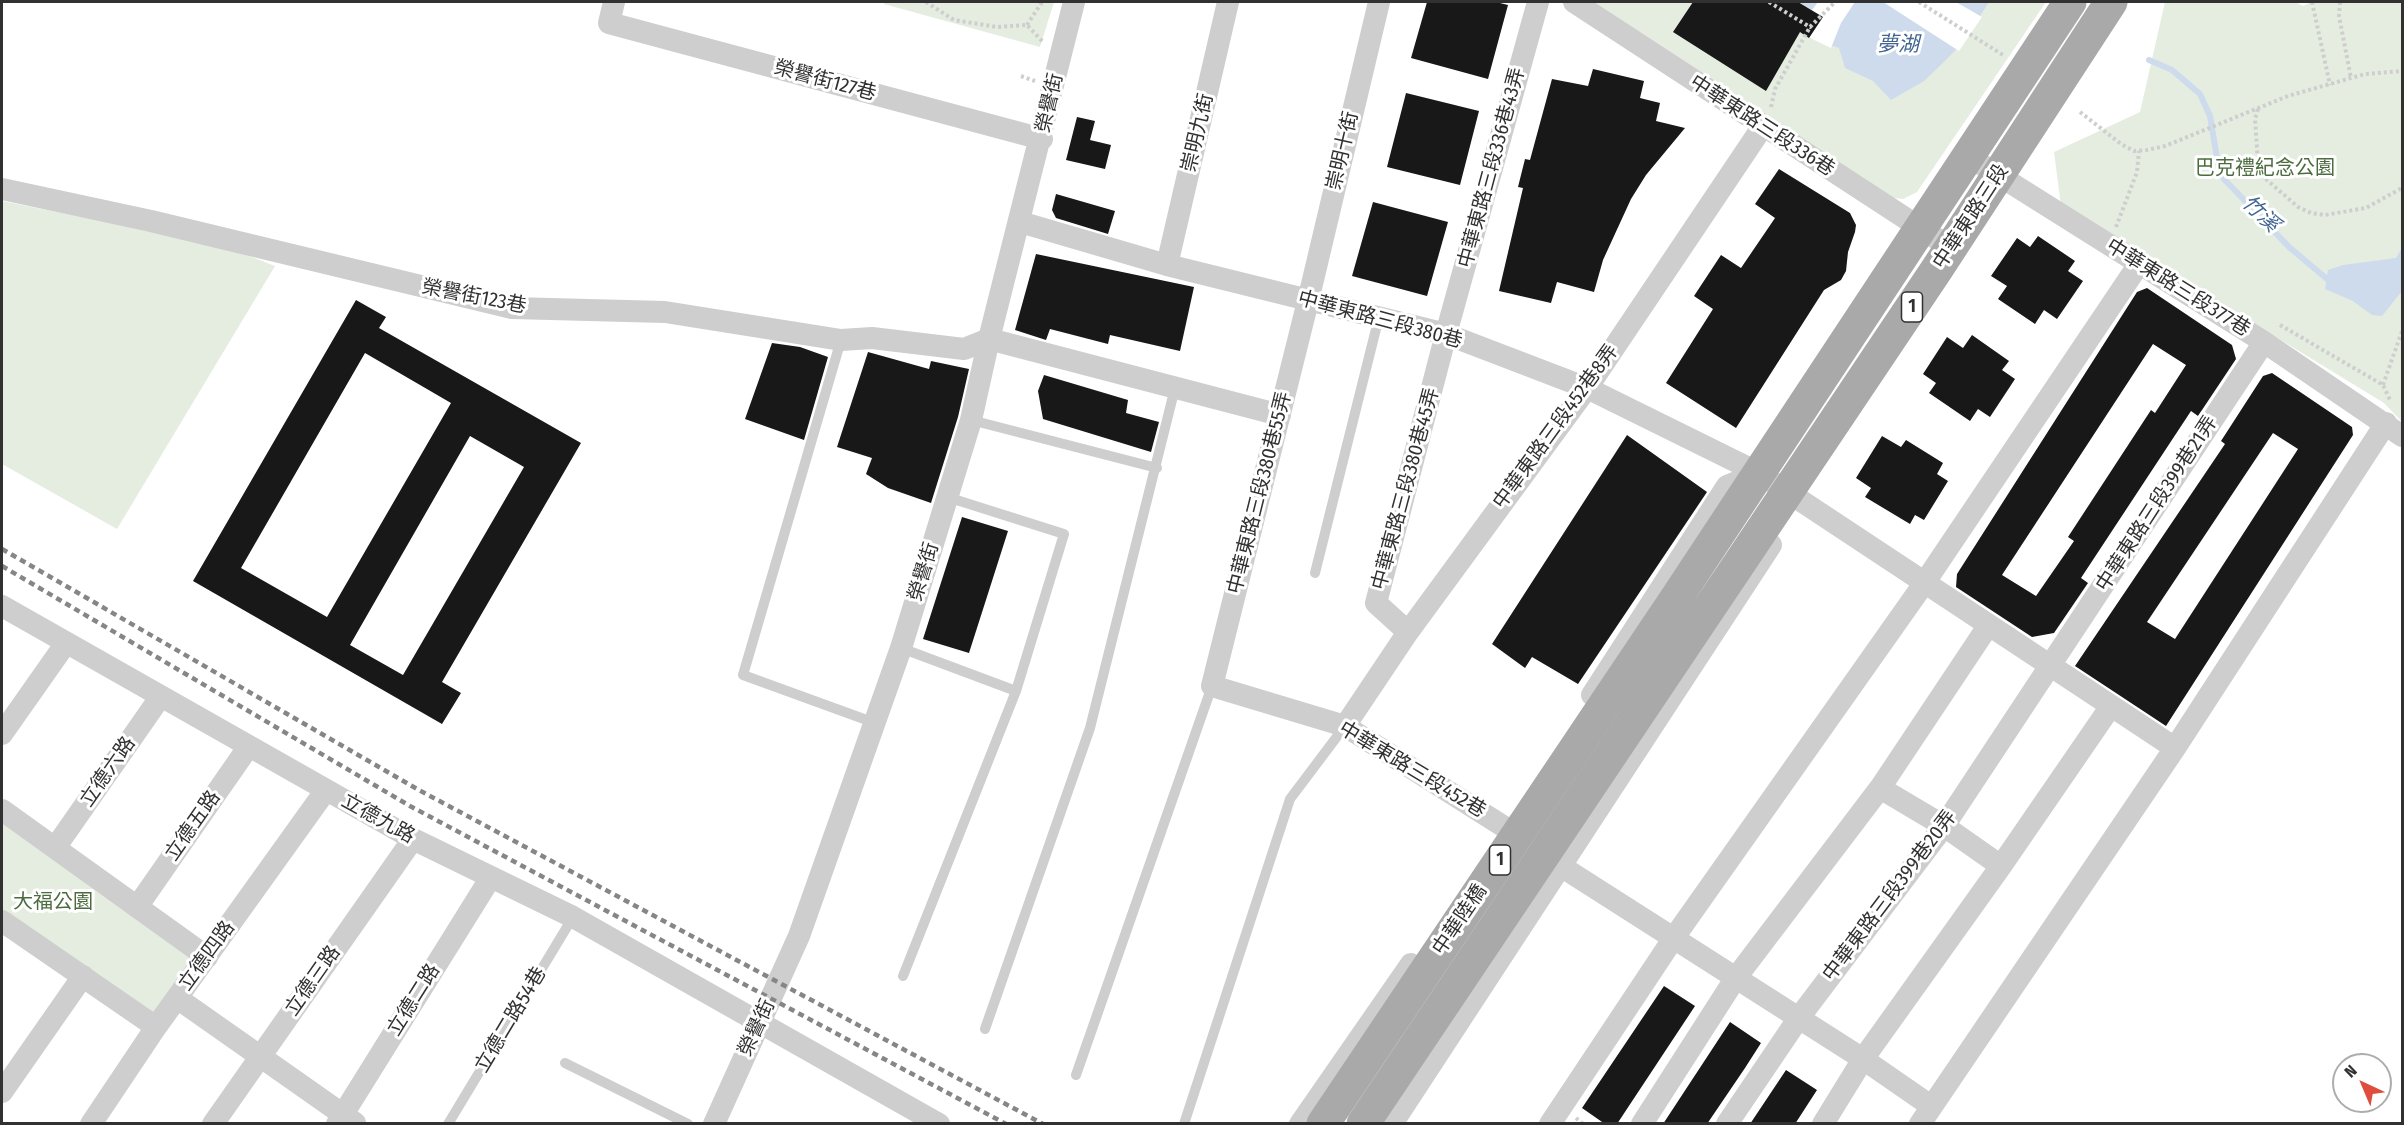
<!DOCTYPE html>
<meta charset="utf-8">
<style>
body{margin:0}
#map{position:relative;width:2404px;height:1125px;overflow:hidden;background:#fff;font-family:"Fira Sans Condensed",sans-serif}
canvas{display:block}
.frame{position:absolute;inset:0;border:3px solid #313131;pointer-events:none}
.north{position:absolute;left:2332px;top:1053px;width:60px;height:60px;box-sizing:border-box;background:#fff;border:2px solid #adadad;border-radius:50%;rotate:316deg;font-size:16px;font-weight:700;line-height:24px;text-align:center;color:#313131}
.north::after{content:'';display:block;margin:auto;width:21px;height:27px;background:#df4d3c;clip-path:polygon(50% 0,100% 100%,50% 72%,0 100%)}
</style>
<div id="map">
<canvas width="2404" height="1125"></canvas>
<div class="frame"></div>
<div class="north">N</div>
</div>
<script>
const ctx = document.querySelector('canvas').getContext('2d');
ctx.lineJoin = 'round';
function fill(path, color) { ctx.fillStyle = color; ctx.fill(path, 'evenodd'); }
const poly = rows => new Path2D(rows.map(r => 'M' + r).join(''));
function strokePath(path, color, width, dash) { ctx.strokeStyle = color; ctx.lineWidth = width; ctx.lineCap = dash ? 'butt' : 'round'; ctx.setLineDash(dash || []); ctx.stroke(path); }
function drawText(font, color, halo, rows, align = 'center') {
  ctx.font = font + ' "Fira Sans Condensed","Noto Sans TC",sans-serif'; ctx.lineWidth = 6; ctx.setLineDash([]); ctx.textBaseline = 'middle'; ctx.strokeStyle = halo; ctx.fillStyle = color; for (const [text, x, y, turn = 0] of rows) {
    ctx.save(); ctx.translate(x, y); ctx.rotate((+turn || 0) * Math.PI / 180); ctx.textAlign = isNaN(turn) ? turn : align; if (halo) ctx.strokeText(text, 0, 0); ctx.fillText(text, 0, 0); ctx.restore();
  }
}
fill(poly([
 [884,2,1054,2,1040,47,884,4],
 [1586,2,2046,2,1917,192,1903,199,1885,197],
 [2165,2,2295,2,2303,6,2311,2,2402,2,2402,422,2384,403,2061,206,2054,152,2140,112],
 [2,201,221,245,275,266,117,529,2,464],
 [2,810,207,957,156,1027,2,920]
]), '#e5ede0');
fill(poly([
 [1753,2,1989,2,1963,42,1944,62,1924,81,1891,100,1873,81,1845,68,1839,48,1809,38],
 [2402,248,2402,291,2382,316,2372,315,2353,301,2325,289,2328,270,2343,265,2396,258]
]), '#cddbec');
fill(poly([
 [1753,2,1798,2,1812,10,1818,2,1855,2,1841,23,1831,48,1810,38],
 [1883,2,1956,2,1982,17,1959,51]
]), '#fff');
strokePath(poly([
 [2149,60,2172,70,2200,94,2210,116,2218,164,2224,179,2289,247,2327,279]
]), '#cddbec', 6);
fill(poly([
 [1427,2,1496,2,1508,5,1488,79,1411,58],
 [1693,2,1798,2,1823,17,1809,38,1800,32,1766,91,1673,32],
 [1593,69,1644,81,1640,98,1660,103,1656,121,1685,128,1646,175,1631,199,1603,260,1594,292,1557,282,1551,303,1499,291,1523,188,1518,187,1525,159,1530,160,1552,79,1588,86],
 [1406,93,1479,111,1460,185,1387,167],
 [1077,117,1095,121,1090,140,1111,145,1105,169,1066,160],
 [1779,169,1850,213,1856,225,1855,232,1848,252,1846,271,1841,280,1824,290,1736,428,1666,383,1713,309,1694,296,1721,255,1741,268,1775,218,1755,204],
 [1056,194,1115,211,1108,234,1056,218,1052,210],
 [1373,202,1448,222,1427,296,1352,276],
 [2038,236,2075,261,2068,271,2083,281,2057,319,2044,310,2035,324,1998,299,2007,286,1991,276,2017,238,2030,247],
 [1036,254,1194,287,1180,351,1110,335,1108,344,1050,329,1046,340,1015,330],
 [2147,288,2232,345,2236,359,2198,416,2191,411,2081,578,2088,583,2054,633,2032,637,1956,587,1957,574,2137,292],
 [2153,344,2186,365,2155,413,2151,410,2068,537,2074,541,2036,596,2002,575],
 [356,300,386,317,379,328,581,443,442,682,461,693,442,724,193,581],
 [365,353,451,403,327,617,241,568],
 [470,436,524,467,403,675,350,645],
 [1972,335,2009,361,2002,370,2015,379,1990,417,1978,409,1970,421,1929,393,1936,383,1923,374,1947,337,1963,348],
 [772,343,800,347,828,357,804,440,745,419],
 [868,352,929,369,931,361,969,369,958,417,931,503,888,488,866,474,872,458,837,447],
 [2272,373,2352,427,2353,435,2166,726,2075,666,2225,444,2221,441,2263,376],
 [2273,433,2298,449,2175,639,2147,622],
 [1044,375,1128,400,1126,413,1159,422,1151,452,1043,419,1038,391],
 [1627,435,1707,492,1578,684,1532,657,1525,668,1492,644],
 [1882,436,1901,447,1906,440,1943,463,1937,474,1948,481,1924,520,1915,515,1910,524,1865,497,1871,488,1856,478],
 [962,517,1008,531,969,653,923,639],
 [1664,986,1695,1006,1617,1124,1605,1124,1582,1108],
 [1730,1022,1761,1043,1745,1068,1707,1124,1663,1124],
 [1786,1070,1817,1090,1795,1124,1750,1124]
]), '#181818');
strokePath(poly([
 [926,2,954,20,997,27,1027,25,1044,43],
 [1769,2,1810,27,1835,2],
 [1919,2,2003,55],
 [2312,2,2330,85],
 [2340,2,2339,16,2351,78],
 [1027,25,1042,2],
 [1021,76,1035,81],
 [1771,107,1775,89,1810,27],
 [2258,109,2255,119,2258,163,2267,180,2298,207,2311,213,2325,215,2366,208,2402,188],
 [2080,112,2121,144,2134,151,2147,150,2165,146,2288,96,2365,74,2402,71],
 [2116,227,2137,172,2139,151],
 [2280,325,2383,385,2390,400],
 [2383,385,2402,331],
 [1576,1118,1583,1124]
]), '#cecece', 4, [3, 3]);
strokePath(poly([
 [841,340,743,675,875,723],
 [971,420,1157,468],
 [947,497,1064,534,1016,691],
 [1315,573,1379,317],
 [901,648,1016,691,903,976],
 [985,1029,1090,728,1175,388],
 [565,1063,688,1124],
 [1076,1075,1212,686],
 [448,1124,573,917],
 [1184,1124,1290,799,1345,726]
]), '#cecece', 10);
strokePath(poly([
 [614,2,609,23,1042,139],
 [1379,2,1308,301,1212,686,1345,726,1506,828],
 [1574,2,1951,248],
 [1968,156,2264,342,2402,436],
 [2,189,151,221,512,308,665,312,841,340,872,338,964,349,989,339,1280,415],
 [1020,222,1167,265,1446,334,1587,388,1759,473,2175,748],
 [1167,265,1228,2],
 [2,606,413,839,573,917,939,1124],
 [1408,632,1376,603,1446,334,1538,2],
 [1592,695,1727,486,1759,473],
 [1345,726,1408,632,1587,388,1763,126],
 [2,734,66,643],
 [1880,788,1944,826,2001,866],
 [2,810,207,957],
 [55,848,161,696],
 [1559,865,1863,1059,1931,1106],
 [137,907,249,746],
 [2,921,156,1027],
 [177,998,355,1123],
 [2,1092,83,976],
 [91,1124,156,1027,326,790],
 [213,1124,413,839],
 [337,1124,491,877],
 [714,1124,799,936,901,648,971,420,989,339,1074,2],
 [1300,1124,1411,964],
 [1392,1124,1771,545],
 [1550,1124,1673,939,1925,582,2139,264],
 [1642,1124,1735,979,1880,788,1988,626],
 [1727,1124,1798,1019,1944,826,2264,342],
 [1823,1124,1863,1059,2001,866,2111,706],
 [1920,1124,2175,748,2386,423]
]), '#cecece', 22);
strokePath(poly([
 [1323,1124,1677,597,2070,2],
 [1363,1124,1937,269,2111,2]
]), '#a9a9a9', 33);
strokePath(poly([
 [2,549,417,789,1043,1124],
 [2,566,410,806,1006,1124]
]), '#868686', 4.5, [6, 4.5]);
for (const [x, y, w] of [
 [1912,307,21],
 [1500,860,21]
]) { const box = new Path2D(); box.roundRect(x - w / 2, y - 15, w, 30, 4.5); ctx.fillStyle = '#fff'; ctx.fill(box); strokePath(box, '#313131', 1.5); }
drawText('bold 18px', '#313131', null, [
 ["1",1912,307],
 ["1",1500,860]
]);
drawText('20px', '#313131', '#fff', [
 ["榮譽街127巷",825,81,15],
 ["榮譽街",1050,103,-77],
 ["中華東路三段336巷",1762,126,33],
 ["崇明九街",1198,133,-77],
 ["崇明十街",1343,151,-77],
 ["中華東路三段336巷43弄",1492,168,-75],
 ["中華東路三段",1971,217,-57],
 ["中華東路三段377巷",2178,288,32],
 ["榮譽街123巷",474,297,11],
 ["中華東路三段380巷",1380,320,15],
 ["中華東路三段452巷8弄",1556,427,-54],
 ["中華東路三段380巷45弄",1406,489,-75],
 ["中華東路三段380巷55弄",1260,493,-76],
 ["中華東路三段399巷21弄",2157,504,-57],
 ["榮譽街",924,572,-73],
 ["中華東路三段452巷",1412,770,31],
 ["立德六路",108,772,-55],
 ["立德九路",378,819,29],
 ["立德五路",193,826,-55],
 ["中華東路三段399巷20弄",1890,896,-53],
 ["中華陸橋",1460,920,-56],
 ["立德四路",207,956,-54],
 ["立德三路",313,981,-55],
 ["立德二路",414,1000,-58],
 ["立德二路54巷",511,1020,-59],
 ["榮譽街",757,1028,-65]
]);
drawText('20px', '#4c6c3f', '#fff', [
 ["巴克禮紀念公園",2265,168],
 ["大福公園",53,902]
]);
drawText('italic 21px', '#416491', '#fff', [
 ["夢湖",1898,45],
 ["竹溪",2260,214,44]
]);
</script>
